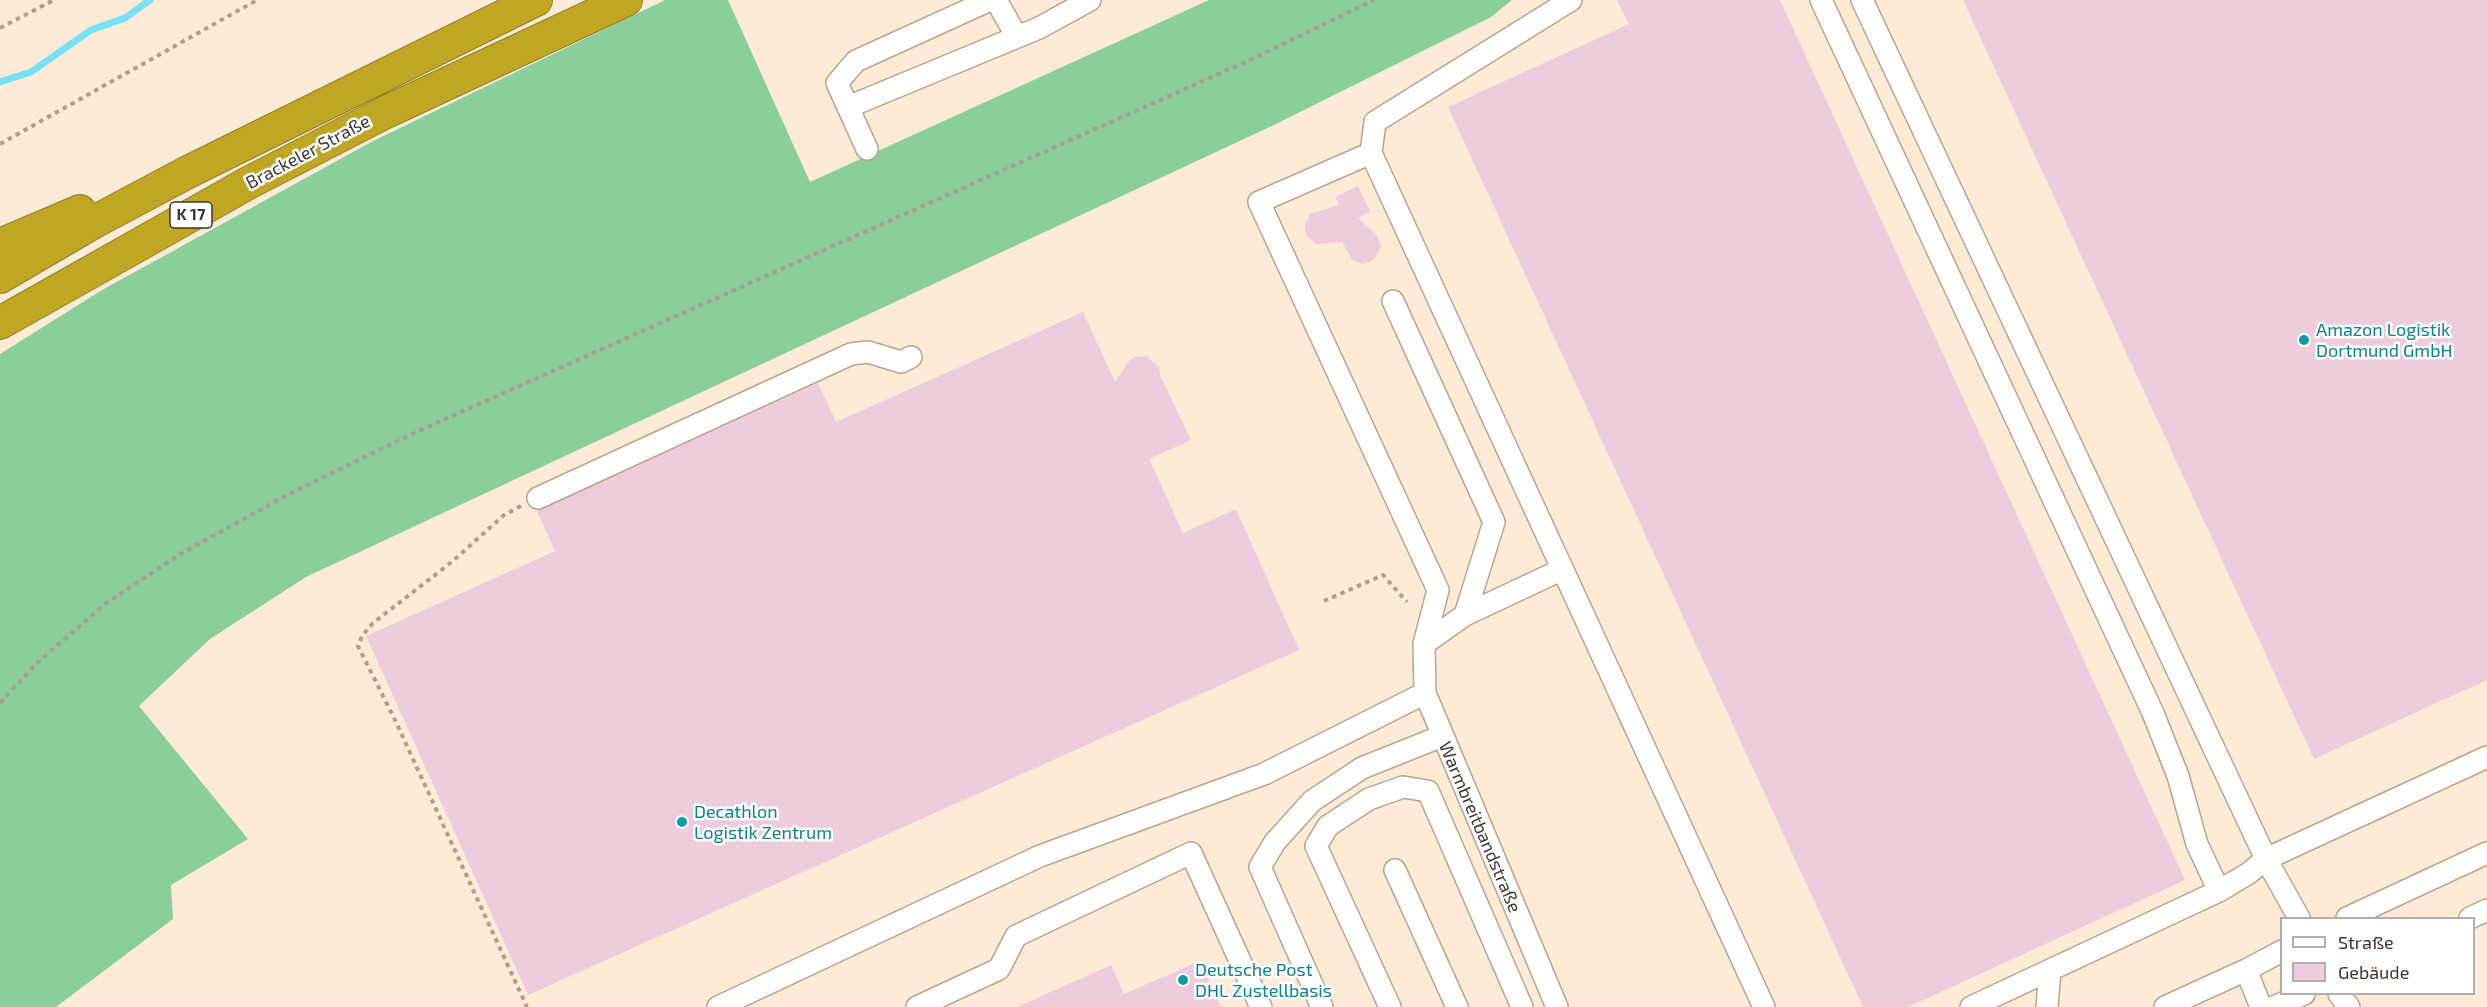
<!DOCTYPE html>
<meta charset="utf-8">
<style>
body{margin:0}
#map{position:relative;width:2487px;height:1007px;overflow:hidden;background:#fdebd7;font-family:"Exo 2",sans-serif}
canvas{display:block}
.legend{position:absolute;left:2280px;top:917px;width:195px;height:78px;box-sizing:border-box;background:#fff;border:2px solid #b2afab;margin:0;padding:8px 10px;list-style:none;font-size:18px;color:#3f362c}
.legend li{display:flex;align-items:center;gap:12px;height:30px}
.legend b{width:30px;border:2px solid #b2afab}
</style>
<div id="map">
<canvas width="2487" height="1007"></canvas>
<ul class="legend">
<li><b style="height:8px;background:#fff"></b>Straße</li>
<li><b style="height:16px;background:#edccdd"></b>Gebäude</li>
</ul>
</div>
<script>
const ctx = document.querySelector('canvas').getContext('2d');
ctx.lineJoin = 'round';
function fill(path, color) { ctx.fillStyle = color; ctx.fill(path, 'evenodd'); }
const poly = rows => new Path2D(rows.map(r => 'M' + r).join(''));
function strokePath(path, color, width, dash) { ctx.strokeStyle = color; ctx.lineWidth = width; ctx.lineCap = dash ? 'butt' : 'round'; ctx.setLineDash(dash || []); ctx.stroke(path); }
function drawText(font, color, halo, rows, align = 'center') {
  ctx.font = font + ' "Exo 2",sans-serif'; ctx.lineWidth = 5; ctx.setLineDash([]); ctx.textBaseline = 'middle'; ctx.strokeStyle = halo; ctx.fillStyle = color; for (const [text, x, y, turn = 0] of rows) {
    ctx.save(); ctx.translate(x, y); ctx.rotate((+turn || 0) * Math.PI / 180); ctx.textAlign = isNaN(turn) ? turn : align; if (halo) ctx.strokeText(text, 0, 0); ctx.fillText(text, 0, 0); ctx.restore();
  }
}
fill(poly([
 [665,0,728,0,810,182,1209,0,1512,0,1491,17,1276,124,306,577,210,639,139,706,248,839,171,885,173,919,56,1007,0,1007,0,354,102,290,373,141]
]), '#89ce9b');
strokePath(poly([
 [0,82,31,72,91,30,125,18,150,0]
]), '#79e1f6', 7);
fill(poly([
 [1617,0,1780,0,2185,880,1908,1007,1863,1007,1448,107,1629,24],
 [1963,0,2487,0,2487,680,2314,759],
 [1358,186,1370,212,1358,218,1377,236,1381,246,1374,260,1363,264,1352,260,1342,242,1316,244,1307,236,1305,231,1305,225,1310,214,1339,205,1335,197],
 [1083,312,1115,382,1130,360,1135,357,1147,356,1159,367,1160,375,1191,440,1149,459,1183,533,1236,509,1299,650,528,995,366,636,555,551,537,511,818,383,836,422],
 [1200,961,1221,1007,1017,1007,1111,965,1124,994]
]), '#edccdd');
const minor = poly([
 [996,0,1017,37],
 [1821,0,2153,713,2178,776,2197,844,2219,891],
 [1862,0,2266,859,2299,918],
 [848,107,1039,28,1090,0],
 [867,149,837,83,856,61,990,0],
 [1371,153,1764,1007],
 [1393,301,1494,522,1465,615,1424,644],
 [538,498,851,354,868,352,901,362,911,357],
 [1465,615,1563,569],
 [1395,870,1457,1007],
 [2347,918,2487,853],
 [2470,918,2487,910],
 [2246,970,2261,1007],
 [2339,994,2349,1007],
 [718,1007,1040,856,1264,774,1425,693],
 [917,1007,999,969,1016,936,1191,853,1261,1007],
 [1322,1007,1260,867,1275,842,1312,801,1362,768,1442,736],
 [1390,1007,1316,846,1328,826,1369,799,1403,787,1428,791,1522,1007],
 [1557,1007,1425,693,1424,644,1438,590,1259,202,1371,153,1375,122,1571,0],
 [1971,1007,2219,891,2249,873,2266,859,2487,757],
 [2047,1007,2050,970],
 [2165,1007,2246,970,2282,951],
 [2274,1007,2304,994]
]);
const highway = poly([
 [0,245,80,211],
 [0,277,94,222,188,172,536,0],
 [0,323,250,182,386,112,626,0]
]);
strokePath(minor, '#baa48c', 24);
strokePath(highway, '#927f26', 34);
strokePath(poly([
 [0,28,54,0],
 [0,144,257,0],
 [521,506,504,515,453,561,373,623,362,636,358,646,395,720,527,1007],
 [1324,601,1383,575,1407,602],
 [0,703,37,663,105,604,182,553,289,494,414,433,1250,60,1374,0]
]), '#ad9e8f', 4, [4.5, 4.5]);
strokePath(minor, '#fff', 21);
strokePath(highway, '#bfa723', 32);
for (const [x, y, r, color] of [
 [2304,340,6,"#0f9aa8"],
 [682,822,6,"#0f9aa8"],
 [1183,980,6,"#0f9aa8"]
]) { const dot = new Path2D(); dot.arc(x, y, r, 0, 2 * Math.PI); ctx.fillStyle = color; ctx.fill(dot); strokePath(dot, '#fff', 2); }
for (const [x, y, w] of [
 [191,215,42]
]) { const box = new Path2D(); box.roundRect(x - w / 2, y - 13, w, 26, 4.5); ctx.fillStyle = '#fff'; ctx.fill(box); strokePath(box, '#3f362c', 1.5); }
drawText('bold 16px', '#3f362c', null, [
 ["K 17",191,215]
]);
drawText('18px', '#3f362c', '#fff', [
 ["Brackeler Straße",308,152,-28],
 ["Warmbreitbandstraße",1480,827,67]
]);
drawText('18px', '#0d838f', '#fff', [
 ["Amazon Logistik",2316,330],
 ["Dortmund GmbH",2316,351],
 ["Decathlon",694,812],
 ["Logistik Zentrum",694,833],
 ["Deutsche Post",1195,970],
 ["DHL Zustellbasis",1195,991]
], 'left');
</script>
